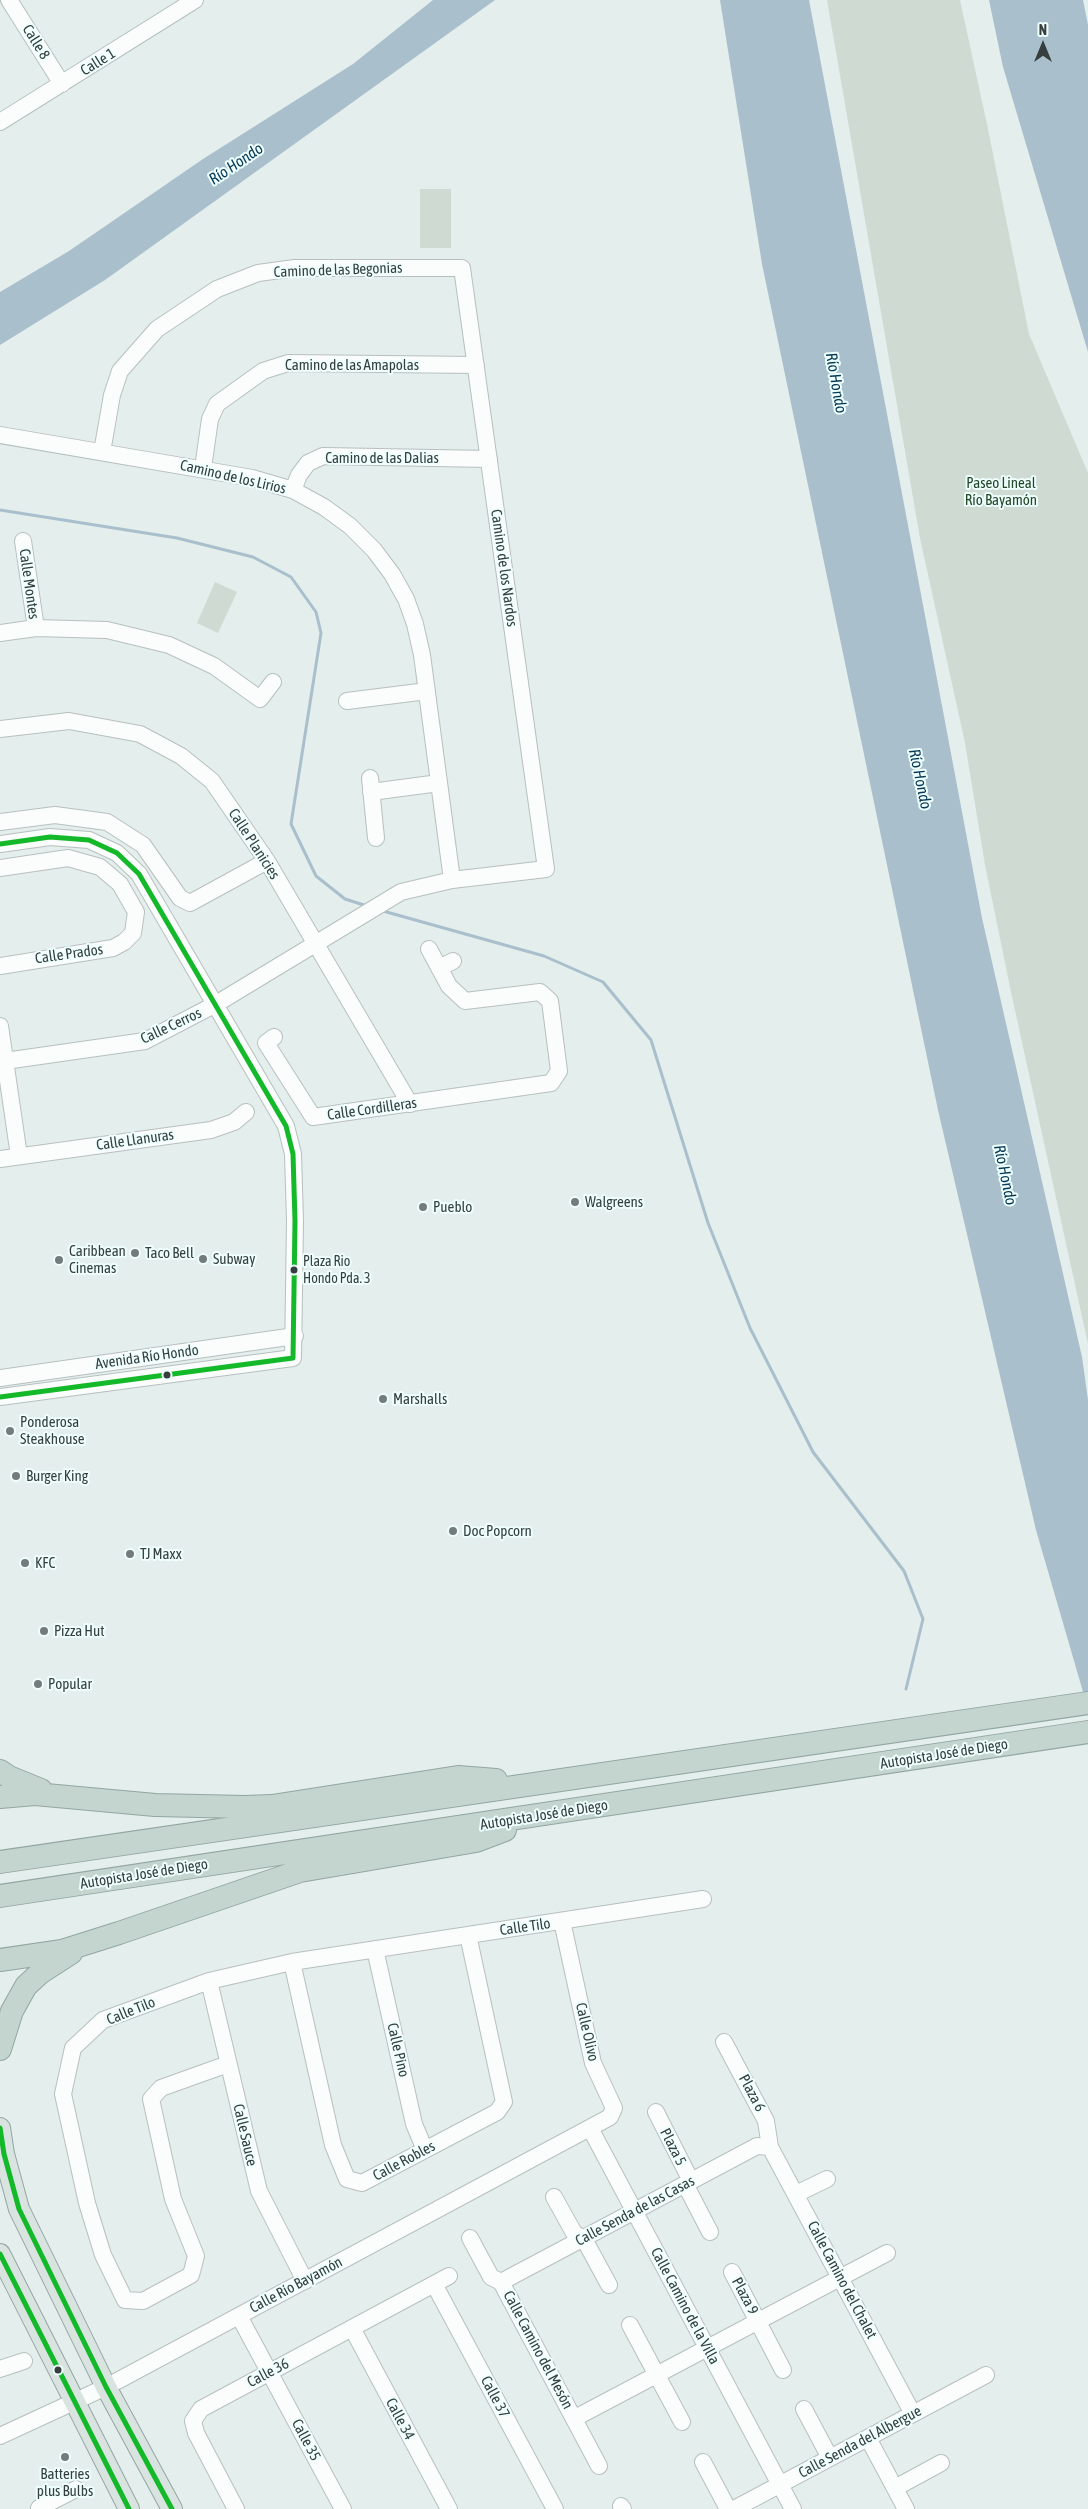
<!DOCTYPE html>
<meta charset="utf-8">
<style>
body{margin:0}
#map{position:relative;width:1088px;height:2509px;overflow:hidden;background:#e3eeed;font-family:"Asap Condensed",sans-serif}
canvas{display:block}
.north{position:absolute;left:1018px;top:20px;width:50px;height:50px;-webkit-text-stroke:4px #eefffe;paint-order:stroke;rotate:0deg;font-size:14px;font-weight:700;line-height:20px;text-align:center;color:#363f3e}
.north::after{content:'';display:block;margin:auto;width:18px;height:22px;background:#363f3e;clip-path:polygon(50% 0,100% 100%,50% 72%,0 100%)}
</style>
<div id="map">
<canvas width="1088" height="2509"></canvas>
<div class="north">N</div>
</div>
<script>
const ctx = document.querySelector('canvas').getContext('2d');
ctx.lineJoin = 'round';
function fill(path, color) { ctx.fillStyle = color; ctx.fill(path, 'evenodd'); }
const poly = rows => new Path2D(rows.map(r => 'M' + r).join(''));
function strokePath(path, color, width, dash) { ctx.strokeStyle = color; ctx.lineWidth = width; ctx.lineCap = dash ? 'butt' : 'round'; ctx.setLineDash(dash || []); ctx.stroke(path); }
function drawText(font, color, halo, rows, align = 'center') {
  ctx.font = font + ' "Asap Condensed",sans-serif'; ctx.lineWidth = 4; ctx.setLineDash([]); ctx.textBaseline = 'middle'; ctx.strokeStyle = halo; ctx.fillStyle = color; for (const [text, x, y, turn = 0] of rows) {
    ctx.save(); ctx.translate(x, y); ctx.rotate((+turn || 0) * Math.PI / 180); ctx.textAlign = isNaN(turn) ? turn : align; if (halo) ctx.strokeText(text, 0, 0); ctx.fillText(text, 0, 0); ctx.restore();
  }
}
fill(poly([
 [827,0,960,0,988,129,1029,334,1088,473,1088,1344,1011,992,985,865,965,743,920,538],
 [420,189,451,189,451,248,420,248],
 [215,582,237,592,218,633,197,623]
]), '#cedad2');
fill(poly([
 [433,0,495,0,105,280,0,345,0,292,69,251,203,159,353,64],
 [720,0,809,0,982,918,1082,1357,1088,1400,1088,1709,1036,1530,938,1110,762,264],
 [989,0,1083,0,1088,25,1088,352,1003,67]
]), '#aabfcc');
strokePath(poly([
 [0,510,177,538,253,557,291,577,316,612,321,633,291,824,316,876,345,899,367,906],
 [383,911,544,956,603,982,651,1040,708,1223,750,1328,813,1452,904,1571,923,1619,906,1689]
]), '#aabfcc', 3);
const minor = poly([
 [9,0,62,84],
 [0,122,195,0],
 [0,435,252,478,293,490,324,507,350,526,374,550,392,574,406,599,415,624,422,655,452,880],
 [203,468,210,419,217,404,263,371,288,363,476,365],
 [293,490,299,475,308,463,323,456,489,459],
 [23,541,36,628],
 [0,633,36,628,107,630,169,645,214,666,260,699,273,682],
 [347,701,427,691],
 [0,729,69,721,140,734,181,756,212,781,267,861,410,1104],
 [370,778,376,838],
 [371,792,439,783],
 [0,822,55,815,107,822,143,845,180,898,190,903,267,861],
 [0,844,50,837,89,840,117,853,139,874,286,1126,293,1154,295,1221,293,1358,0,1397],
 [0,868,68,858,100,867,120,884,136,912,133,933,124,942,113,948,0,966],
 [439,968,453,961],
 [0,1026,19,1156],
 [274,1037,266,1043,313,1117,551,1083,559,1071,550,1001,540,992,465,1001,449,986,429,949],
 [5,1061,145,1041,216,1004,401,892,452,880,546,869,462,268,295,268,258,273,217,289,157,329,120,371,112,395,102,452],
 [0,1159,211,1130,234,1122,246,1112],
 [0,1378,295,1336],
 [375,1949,414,2124,425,2150],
 [292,1962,333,2145,347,2179,362,2183,497,2112,504,2102,468,1935],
 [209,1981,259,2191,305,2281],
 [724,2042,766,2121,770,2147,913,2414],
 [228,2064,161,2088,151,2099,173,2199,196,2256,191,2275,143,2301,125,2300,103,2255,87,2203,63,2094,73,2048,103,2020,209,1981,292,1962,703,1899],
 [656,2112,691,2181],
 [590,2128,793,2509],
 [685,2184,710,2232],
 [796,2194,827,2179],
 [554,2197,574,2233,584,2239,609,2285],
 [470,2238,491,2277,501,2282],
 [732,2272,783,2370],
 [501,2282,757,2146,770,2147],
 [501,2282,599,2466],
 [434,2284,555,2509],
 [239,2316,343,2509],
 [630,2325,682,2422],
 [352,2328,449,2509],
 [0,2369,24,2361],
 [804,2409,830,2458],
 [575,2418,887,2253],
 [0,2436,106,2387,610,2117,614,2108,593,2063,562,1921],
 [868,2438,906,2509],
 [703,2462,728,2509],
 [895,2488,941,2463],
 [621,2506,623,2509],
 [39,2508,76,2489],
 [236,2509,196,2433,193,2421,201,2409,449,2276],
 [734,2509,986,2375]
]);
const major = poly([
 [0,2128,4,2154,19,2209,106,2387,172,2509],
 [0,2254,129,2509]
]);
const highway = poly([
 [0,1771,9,1777,41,1790],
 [0,1797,35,1794,155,1805,245,1807,272,1806,458,1777,496,1780],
 [0,1862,1088,1703],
 [0,1896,1088,1732],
 [0,1960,62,1951,119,1933,300,1871,476,1841,505,1830],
 [0,2049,12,2011,26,1986,40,1973,71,1953]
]);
strokePath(minor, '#b7c0bf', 18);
strokePath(major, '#92a6a2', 22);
strokePath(highway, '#92a6a2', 24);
strokePath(minor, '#fbfcfc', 16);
strokePath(major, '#d9e4e1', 20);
strokePath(highway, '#c4d4cf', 22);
strokePath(poly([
 [0,844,50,837,89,840,117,853,139,874,286,1126,293,1154,295,1221,293,1358,0,1397],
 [0,2128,4,2154,19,2209,106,2387,172,2509],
 [0,2254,129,2509]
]), '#13b929', 5);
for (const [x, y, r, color] of [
 [575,1202,5,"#737c7b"],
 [423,1207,5,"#737c7b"],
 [135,1253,5,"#737c7b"],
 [203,1259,5,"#737c7b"],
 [59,1260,5,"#737c7b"],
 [294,1270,4.5,"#363f3e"],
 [167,1375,4.5,"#363f3e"],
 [383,1399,5,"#737c7b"],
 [10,1431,5,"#737c7b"],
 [16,1476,5,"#737c7b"],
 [453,1531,5,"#737c7b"],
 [130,1554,5,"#737c7b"],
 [25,1563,5,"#737c7b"],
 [44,1631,5,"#737c7b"],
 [38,1684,5,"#737c7b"],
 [58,2370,4.5,"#363f3e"],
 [65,2457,5,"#737c7b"]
]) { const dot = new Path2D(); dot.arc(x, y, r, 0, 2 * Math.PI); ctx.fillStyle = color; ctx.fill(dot); strokePath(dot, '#eefffe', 2); }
drawText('14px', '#363f3e', '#eefffe', [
 ["Plaza Rio",303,1262],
 ["Hondo Pda. 3",303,1279]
], 'left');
drawText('15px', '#363f3e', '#eefffe', [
 ["Calle 8",36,42,58],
 ["Calle 1",98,62,-32],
 ["Camino de las Begonias",338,270,-2],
 ["Camino de las Amapolas",352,365],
 ["Camino de las Dalias",382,458],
 ["Camino de los Lirios",233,477,13],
 ["Camino de los Nardos",504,568,82],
 ["Calle Montes",29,584,82],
 ["Calle Planicies",254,844,57],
 ["Calle Prados",69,954,-8],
 ["Calle Cerros",171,1026,-25],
 ["Calle Cordilleras",372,1109,-8],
 ["Calle Llanuras",135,1140,-8],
 ["Avenida Río Hondo",147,1357,-8],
 ["Autopista José de Diego",944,1754,-9],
 ["Autopista José de Diego",544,1815,-9],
 ["Autopista José de Diego",144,1874,-9],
 ["Calle Tilo",525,1927,-8],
 ["Calle Tilo",131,2011,-22],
 ["Calle Olivo",587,2032,77],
 ["Calle Pino",398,2050,77],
 ["Plaza 6",752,2093,62],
 ["Calle Sauce",245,2135,77],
 ["Plaza 5",673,2147,63],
 ["Calle Robles",404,2161,-28],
 ["Calle Senda de las Casas",635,2211,-28],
 ["Calle Camino del Chalet",842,2280,62],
 ["Calle Río Bayamón",296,2285,-28],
 ["Plaza 9",745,2296,62],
 ["Calle Camino de la Villa",685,2306,62],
 ["Calle Camino del Mesón",538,2350,62],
 ["Calle 36",268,2373,-28],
 ["Calle 37",495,2397,62],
 ["Calle 34",400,2419,62],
 ["Calle 35",306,2440,62],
 ["Calle Senda del Albergue",860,2442,-28]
]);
drawText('15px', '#224726', '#eefffe', [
 ["Paseo Lineal",1001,483],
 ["Río Bayamón",1001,500]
]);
drawText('15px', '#363f3e', '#eefffe', [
 ["Walgreens",585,1202],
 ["Pueblo",433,1207],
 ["Caribbean",69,1251],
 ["Cinemas",69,1268],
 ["Taco Bell",145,1253],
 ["Subway",213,1259],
 ["Marshalls",393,1399],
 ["Ponderosa",20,1422],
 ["Steakhouse",20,1439],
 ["Burger King",26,1476],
 ["Doc Popcorn",463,1531],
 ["TJ Maxx",140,1554],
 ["KFC",35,1563],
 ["Pizza Hut",54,1631],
 ["Popular",48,1684],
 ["Batteries",65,2474,"center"],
 ["plus Bulbs",65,2491,"center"]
], 'left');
drawText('italic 16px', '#073a56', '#eefffe', [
 ["Río Hondo",236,164,-34],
 ["Río Hondo",836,383,80],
 ["Río Hondo",920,779,78],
 ["Río Hondo",1005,1175,78]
]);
</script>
